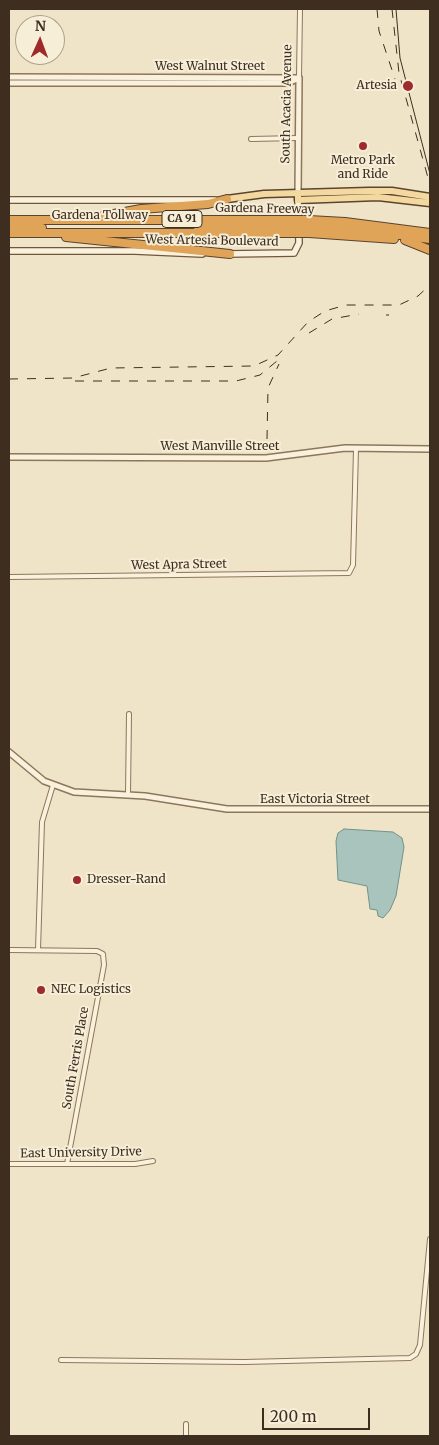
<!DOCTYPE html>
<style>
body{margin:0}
#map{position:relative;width:439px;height:1445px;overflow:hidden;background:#f0e4c8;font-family:Merriweather,serif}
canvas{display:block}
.frame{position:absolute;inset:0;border:10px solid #3d2e20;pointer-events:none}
.north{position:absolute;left:15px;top:15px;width:50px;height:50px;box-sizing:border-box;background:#f7eed8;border:1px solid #ada18e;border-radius:50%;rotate:2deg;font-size:14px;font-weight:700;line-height:20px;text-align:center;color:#3d2e20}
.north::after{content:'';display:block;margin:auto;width:18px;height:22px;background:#9e2a2b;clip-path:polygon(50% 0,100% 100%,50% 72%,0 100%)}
.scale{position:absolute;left:262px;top:1408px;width:108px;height:22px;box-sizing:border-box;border:2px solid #3d2e20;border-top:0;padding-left:6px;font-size:15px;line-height:18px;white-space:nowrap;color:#3d2e20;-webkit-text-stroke:4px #f7eed8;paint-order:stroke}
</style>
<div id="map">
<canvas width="439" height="1445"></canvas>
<div class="frame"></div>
<div class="north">N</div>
<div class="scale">200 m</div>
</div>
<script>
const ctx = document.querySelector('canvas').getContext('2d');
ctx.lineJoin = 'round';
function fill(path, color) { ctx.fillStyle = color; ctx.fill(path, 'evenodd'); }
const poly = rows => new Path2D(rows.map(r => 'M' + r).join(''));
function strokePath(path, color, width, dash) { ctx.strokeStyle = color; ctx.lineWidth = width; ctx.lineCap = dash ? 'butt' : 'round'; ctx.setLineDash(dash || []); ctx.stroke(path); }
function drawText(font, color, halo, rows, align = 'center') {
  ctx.font = font + ' Merriweather,serif'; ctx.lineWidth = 4; ctx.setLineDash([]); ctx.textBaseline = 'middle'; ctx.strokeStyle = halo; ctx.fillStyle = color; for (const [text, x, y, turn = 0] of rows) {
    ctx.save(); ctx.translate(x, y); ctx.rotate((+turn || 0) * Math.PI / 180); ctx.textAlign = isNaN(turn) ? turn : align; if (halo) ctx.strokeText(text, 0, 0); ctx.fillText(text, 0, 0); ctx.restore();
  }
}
const water = poly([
 [344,829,393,832,402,838,404,847,396,896,390,910,383,918,378,916,377,910,370,909,367,886,338,880,336,841,338,833,344,829]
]);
fill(water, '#a9c4bc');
strokePath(water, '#6f938a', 1);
const minor = poly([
 [299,78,300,9],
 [251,139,298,138],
 [9,577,349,573,353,565,356,449],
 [128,794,129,714],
 [9,950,97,951,103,954,104,965,67,1164],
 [38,950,42,822,53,785],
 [9,1164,135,1164,153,1161],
 [61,1360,244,1362,410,1358,416,1354,420,1345,430,1239],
 [186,1436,186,1424]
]);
const tertiary = poly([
 [9,77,299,78],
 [9,83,288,83,299,78],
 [298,194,299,78],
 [9,457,266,458,345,448,430,449],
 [9,752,44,781,74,792,145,796,227,809,430,809]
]);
const secondary = poly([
 [9,200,215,200],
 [9,251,135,251,202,254],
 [226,254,294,253,299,243,298,200]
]);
const primary = poly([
 [298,194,298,200,378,197,430,203],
 [227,199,264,194,369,191,392,191,430,197]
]);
const motorway = poly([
 [103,216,141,209,208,204,227,199],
 [9,220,284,220],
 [309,220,345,222,430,233],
 [198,227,285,227],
 [309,227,379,232,430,239],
 [11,228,42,228],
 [9,233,285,233],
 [309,233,394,239],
 [66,237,230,254],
 [405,240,430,250]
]);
strokePath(minor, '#8d765c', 6);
strokePath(tertiary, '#8d765c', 8);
strokePath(secondary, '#6f573f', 8);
strokePath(primary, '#5b4430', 9);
strokePath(motorway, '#5b4430', 10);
strokePath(minor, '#faf1dc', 4);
strokePath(tertiary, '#faf1dc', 5);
strokePath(secondary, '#faf1dc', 5.5);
strokePath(primary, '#f3d9a0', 6);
strokePath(motorway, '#e0a458', 8);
strokePath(poly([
 [396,9,400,58,430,174]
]), '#3d2e20', 1);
strokePath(poly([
 [377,9,379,31,395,79],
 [392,9,399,73,430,185],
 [386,315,389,315],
 [309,333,332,319,359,314],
 [9,379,73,378,111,368,254,366,278,355,308,322,325,311,346,305,399,305,418,296,430,285],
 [75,381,236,381,260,375,277,361],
 [267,439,268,388,279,364]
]), '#3d2e20', 1, [9, 9]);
const motorwayBridge = poly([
 [284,220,309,220],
 [285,227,309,227],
 [285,233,309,233]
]);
strokePath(motorwayBridge, '#5b4430', 10, []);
strokePath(motorwayBridge, '#e0a458', 8);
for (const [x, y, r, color] of [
 [408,86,6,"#9e2a2b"],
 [363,146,5,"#9e2a2b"],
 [77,880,5,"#9e2a2b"],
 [41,990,5,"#9e2a2b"]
]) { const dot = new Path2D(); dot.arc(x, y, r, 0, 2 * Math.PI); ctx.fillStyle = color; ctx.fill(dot); strokePath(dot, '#f7eed8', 2); }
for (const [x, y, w] of [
 [182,219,40]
]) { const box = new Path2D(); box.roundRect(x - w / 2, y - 8.5, w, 17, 4); ctx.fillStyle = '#f7eed8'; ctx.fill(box); strokePath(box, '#3d2e20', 1); }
drawText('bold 11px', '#3d2e20', null, [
 ["CA 91",182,219]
]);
drawText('12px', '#3d2e20', '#f7eed8', [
 ["West Walnut Street",210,67],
 ["South Acacia Avenue",287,104,-89],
 ["Gardena Freeway",265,209,1],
 ["Gardena Tollway",100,216],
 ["West Artesia Boulevard",212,241,1],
 ["West Manville Street",220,447],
 ["West Apra Street",179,565,-1],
 ["East Victoria Street",315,800],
 ["South Ferris Place",76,1058,-80],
 ["East University Drive",81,1153,-1]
]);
drawText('12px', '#3d2e20', '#f7eed8', [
 ["Artesia",397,86,"right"],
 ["Metro Park",363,161,"center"],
 ["and Ride",363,175,"center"],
 ["Dresser-Rand",87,880],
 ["NEC Logistics",51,990]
], 'left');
</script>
